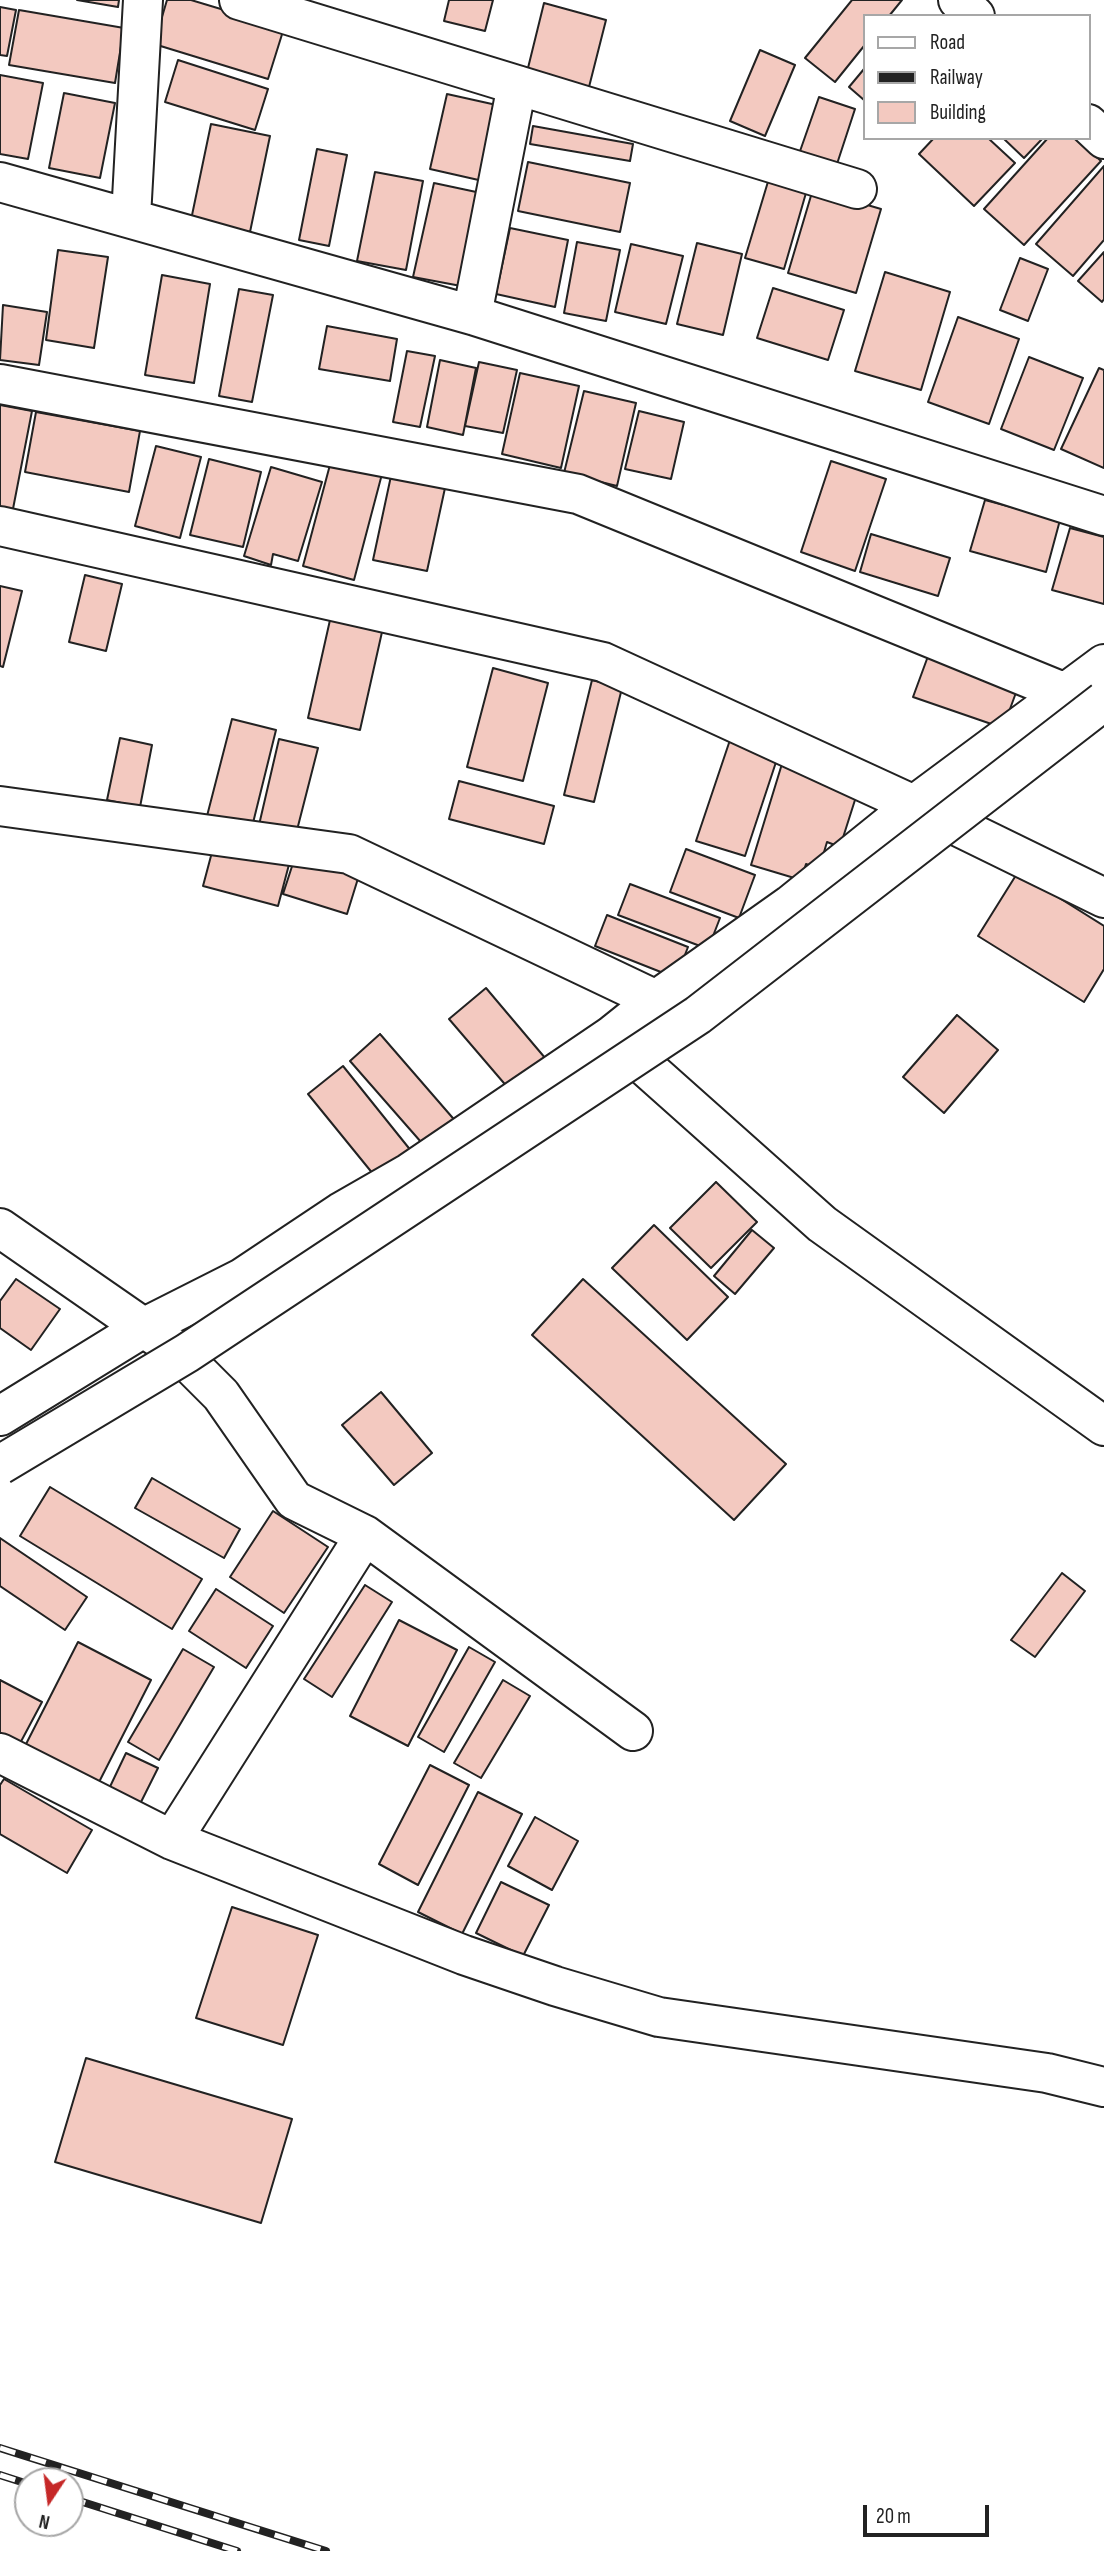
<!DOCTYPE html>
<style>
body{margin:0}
#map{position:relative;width:1104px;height:2551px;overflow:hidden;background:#fff;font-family:"Sofia Sans Condensed",sans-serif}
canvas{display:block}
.legend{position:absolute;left:863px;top:14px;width:228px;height:126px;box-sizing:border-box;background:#fff;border:2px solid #a7a7a7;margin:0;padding:9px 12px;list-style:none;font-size:21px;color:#222}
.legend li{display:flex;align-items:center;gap:14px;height:35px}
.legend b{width:35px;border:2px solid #a7a7a7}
.north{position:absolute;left:14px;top:2467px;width:70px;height:70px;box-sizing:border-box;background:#fff;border:2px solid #a7a7a7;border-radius:50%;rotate:193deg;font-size:19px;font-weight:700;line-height:28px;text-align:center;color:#222}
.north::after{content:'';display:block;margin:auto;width:24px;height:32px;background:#c62828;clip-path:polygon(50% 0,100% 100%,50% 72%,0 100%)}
.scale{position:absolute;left:863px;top:2505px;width:126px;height:32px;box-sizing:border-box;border:4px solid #222;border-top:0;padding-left:9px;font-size:21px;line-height:24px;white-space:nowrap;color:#222;-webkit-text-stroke:5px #fff;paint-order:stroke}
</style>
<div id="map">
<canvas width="1104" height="2551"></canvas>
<ul class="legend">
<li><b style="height:9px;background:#fff"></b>Road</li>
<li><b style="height:9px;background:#222"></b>Railway</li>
<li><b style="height:19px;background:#f3c9c0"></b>Building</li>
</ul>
<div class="north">N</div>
<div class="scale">20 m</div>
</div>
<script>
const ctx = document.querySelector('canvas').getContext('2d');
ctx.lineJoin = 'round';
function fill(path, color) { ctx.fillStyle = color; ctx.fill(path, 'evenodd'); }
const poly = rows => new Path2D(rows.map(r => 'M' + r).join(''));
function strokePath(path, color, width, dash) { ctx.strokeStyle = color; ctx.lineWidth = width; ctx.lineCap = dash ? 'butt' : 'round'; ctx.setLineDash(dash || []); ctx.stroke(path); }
const building = poly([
 [77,0,119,0,118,7,77,0],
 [167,0,191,0,284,28,268,79,154,44,167,0],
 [449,0,493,0,485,31,444,21,449,0],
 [852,0,902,0,889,16,864,16,864,46,835,82,805,58,852,0],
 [544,3,606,20,589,87,527,72,544,3],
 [0,7,16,10,7,56,0,55,0,7],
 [19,10,124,28,115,83,9,65,19,10],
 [760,50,795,65,765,136,730,121,760,50],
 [178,60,268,89,255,130,165,102,178,60],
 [864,69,864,100,849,87,864,69],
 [0,75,43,83,28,159,0,154,0,75],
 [64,93,115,103,100,178,49,168,64,93],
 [447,94,501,106,483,181,430,169,447,94],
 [819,97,855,109,836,167,799,154,819,97],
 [211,124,270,136,250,232,191,220,211,124],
 [533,126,633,144,630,161,530,144,533,126],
 [934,138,988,138,1015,163,974,206,919,154,934,138],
 [1003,138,1043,138,1024,158,1003,138],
 [1048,138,1076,138,1101,161,1024,245,984,209,1048,138],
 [317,149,347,155,329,246,299,240,317,149],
 [528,162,630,183,620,232,518,211,528,162],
 [1104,166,1104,240,1073,276,1036,244,1104,166],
 [375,172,423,181,406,270,357,261,375,172],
 [770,175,808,186,784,269,745,258,770,175],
 [434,183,481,193,461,286,413,277,434,183],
 [813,189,881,209,856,293,788,273,813,189],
 [510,228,568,240,555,307,496,294,510,228],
 [577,242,620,250,606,321,564,313,577,242],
 [697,243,742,254,723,335,677,324,697,243],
 [631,244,683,256,666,324,615,312,631,244],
 [58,250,108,257,94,348,46,340,58,250],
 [1104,252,1104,299,1102,302,1078,281,1104,252],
 [1020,258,1048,269,1028,321,1000,310,1020,258],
 [885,272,950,292,921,390,855,371,885,272],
 [162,275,210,284,194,383,145,375,162,275],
 [773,288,844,310,828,360,757,338,773,288],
 [239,289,273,295,252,402,219,396,239,289],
 [3,305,47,312,39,365,0,360,3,305],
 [958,317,1019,339,989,424,928,402,958,317],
 [327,326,397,339,390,381,319,369,327,326],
 [407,351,435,356,420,427,393,422,407,351],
 [1029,357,1083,378,1054,450,1001,429,1029,357],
 [440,360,476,368,463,435,427,427,440,360],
 [479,362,517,370,503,433,465,426,479,362],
 [1099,368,1104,370,1104,468,1061,449,1099,368],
 [520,373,579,386,561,468,502,454,520,373],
 [584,391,636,403,617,486,564,473,584,391],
 [0,405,32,411,12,514,0,512,0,405],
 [639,411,684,422,671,479,625,469,639,411],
 [36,412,140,431,129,492,25,472,36,412],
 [156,446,201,457,180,538,135,526,156,446],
 [209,459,261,472,243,547,190,535,209,459],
 [331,461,382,474,354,580,303,566,331,461],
 [831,461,886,479,855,571,801,552,831,461],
 [271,467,322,482,298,561,273,554,271,565,244,556,271,467],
 [391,476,445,488,427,571,373,560,391,476],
 [985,500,1060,520,1046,572,970,551,985,500],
 [1070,528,1104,537,1104,604,1052,590,1070,528],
 [871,534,950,558,938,596,860,572,871,534],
 [85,575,122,584,106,651,69,642,85,575],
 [0,586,22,591,3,667,0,666,0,586],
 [330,620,382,632,360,730,308,718,330,620],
 [931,648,1021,679,1003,728,913,697,931,648],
 [493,668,548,683,523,781,467,767,493,668],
 [592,680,622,688,594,802,564,795,592,680],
 [232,719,276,730,252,827,207,816,232,719],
 [731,737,779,753,745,856,696,841,731,737],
 [120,738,152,745,140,807,107,800,120,738],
 [279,739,318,748,296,834,259,825,279,739],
 [785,754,862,778,840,847,827,842,819,869,806,864,801,880,751,865,785,754],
 [459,781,554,806,544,844,449,819,459,781],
 [216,837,291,857,278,906,203,886,216,837],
 [686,849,755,875,739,918,670,892,686,849],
 [297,851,360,872,347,914,283,894,297,851],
 [1018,872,1104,926,1104,969,1084,1002,978,936,1018,872],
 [630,884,720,918,708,949,618,915,630,884],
 [607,915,688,947,676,978,595,946,607,915],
 [486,988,551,1065,515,1096,449,1019,486,988],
 [957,1015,998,1050,944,1113,903,1077,957,1015],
 [380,1034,458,1124,428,1150,350,1061,380,1034],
 [343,1066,412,1152,378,1180,308,1094,343,1066],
 [716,1182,757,1222,711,1268,670,1228,716,1182],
 [654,1225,728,1297,687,1340,612,1268,654,1225],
 [752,1230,774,1248,735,1294,714,1276,752,1230],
 [16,1279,60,1309,31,1350,0,1328,0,1301,16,1279],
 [583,1279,786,1464,734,1520,532,1335,583,1279],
 [381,1392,432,1453,394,1485,342,1425,381,1392],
 [152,1478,240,1529,224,1558,135,1508,152,1478],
 [50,1487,202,1579,172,1629,20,1536,50,1487],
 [273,1511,328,1547,284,1613,230,1577,273,1511],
 [0,1538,87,1597,65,1630,0,1586,0,1538],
 [1062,1573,1085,1591,1035,1657,1011,1640,1062,1573],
 [365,1585,392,1602,332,1697,304,1679,365,1585],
 [216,1589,273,1626,246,1668,189,1631,216,1589],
 [399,1620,457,1650,408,1746,350,1716,399,1620],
 [78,1642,151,1680,96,1788,23,1750,78,1642],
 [469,1647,495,1662,444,1752,418,1737,469,1647],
 [183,1649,214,1667,159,1760,128,1742,183,1649],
 [0,1680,42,1702,17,1749,0,1740,0,1680],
 [503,1680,530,1696,481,1778,454,1763,503,1680],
 [126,1753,158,1768,138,1808,107,1793,126,1753],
 [430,1765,469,1785,418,1885,379,1864,430,1765],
 [4,1779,92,1830,67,1873,0,1834,0,1785,4,1779],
 [478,1792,522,1814,462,1934,418,1912,478,1792],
 [535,1817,578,1841,552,1890,508,1866,535,1817],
 [501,1882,549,1905,523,1956,476,1933,501,1882],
 [232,1907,318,1935,283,2045,196,2018,232,1907],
 [86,2058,292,2119,261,2223,55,2162,86,2058]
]);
fill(building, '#f3c9c0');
strokePath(building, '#222', 2);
const minor = poly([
 [239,0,857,189],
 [958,0,975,16],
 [1088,124,1104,139],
 [0,182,472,315,1104,516],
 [131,217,143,0],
 [472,315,517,85],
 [0,384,578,494,1068,694],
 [0,526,603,662,914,805,1104,898],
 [0,806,349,854,656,1000],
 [611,1036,822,1224,1104,1426],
 [0,1228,176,1350,221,1395,294,1500,365,1535,633,1731],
 [0,1416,143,1328,242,1278,341,1212,409,1173,611,1036,656,1000,790,905,914,805,1104,664],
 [0,1753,172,1840,464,1955,555,1986,659,2017,1047,2073,1104,2087],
 [172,1840,365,1535]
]);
strokePath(minor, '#222', 42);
strokePath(minor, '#fff', 38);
const rail = poly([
 [0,2448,326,2551],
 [0,2475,28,2484],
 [70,2498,237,2551]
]);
strokePath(rail, '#222', 8);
strokePath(rail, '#fff', 5, [16]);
const tertiaryBridge = poly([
 [0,1465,187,1353,698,1015,1104,701]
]);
strokePath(tertiaryBridge, '#222', 42, []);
strokePath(tertiaryBridge, '#fff', 38);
</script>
